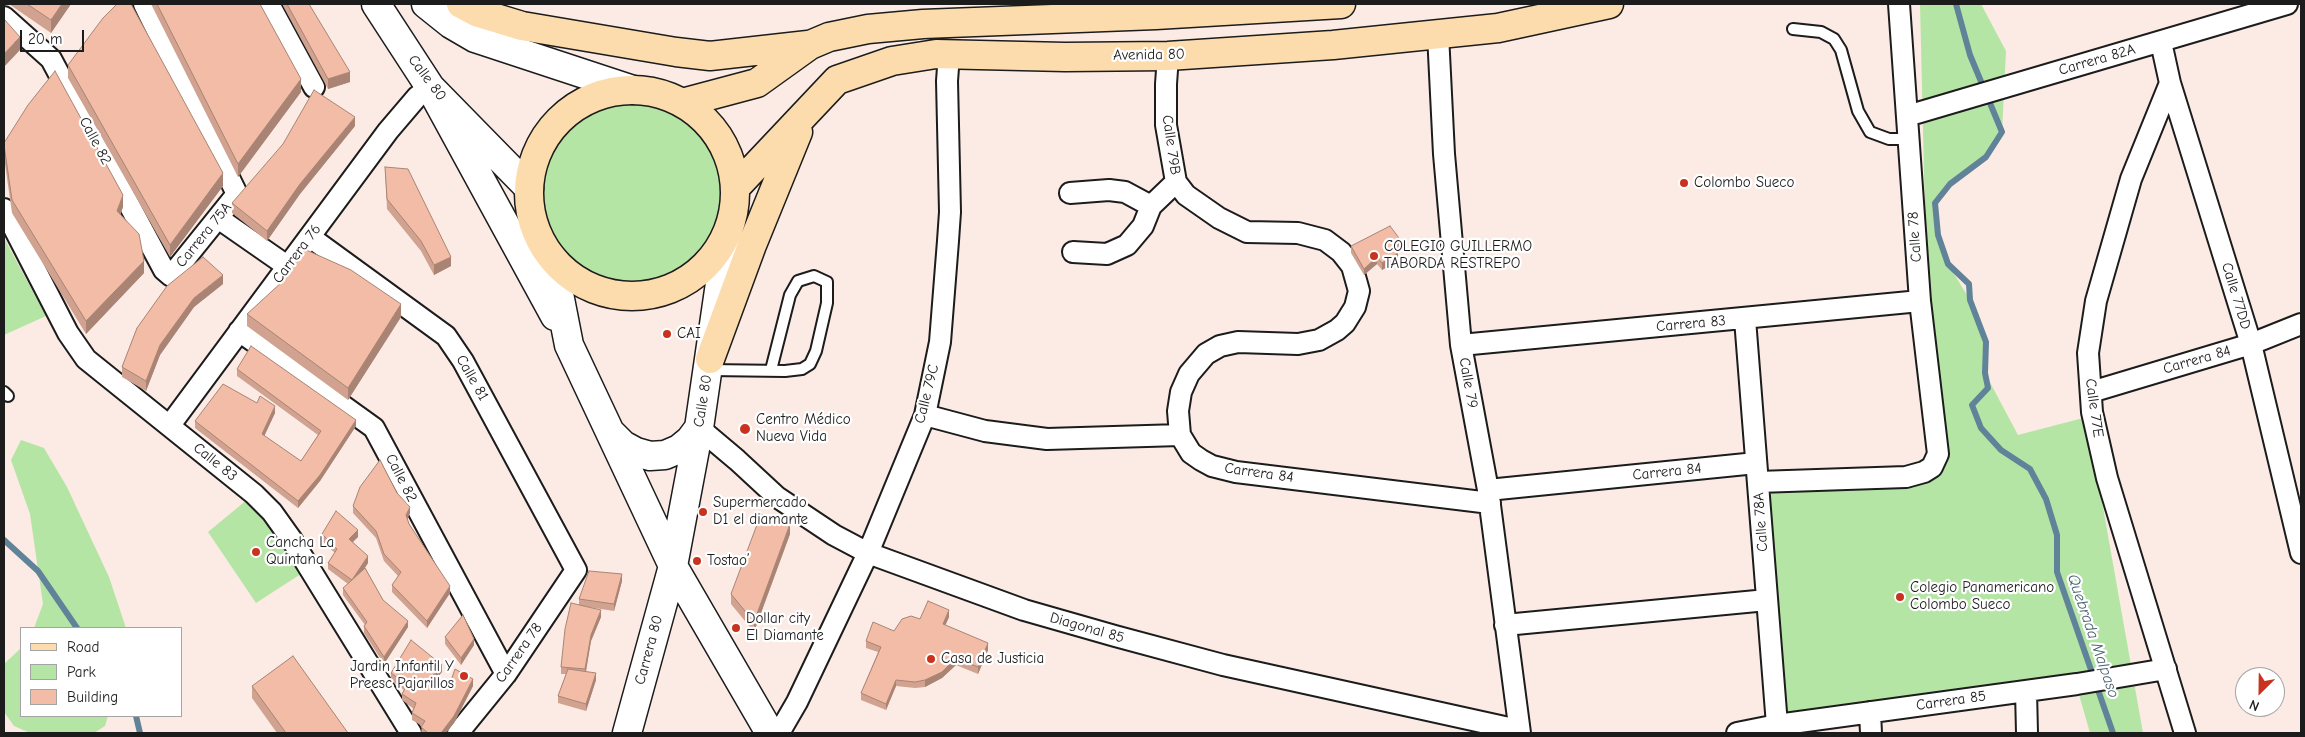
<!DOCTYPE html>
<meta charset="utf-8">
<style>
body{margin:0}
#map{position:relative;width:2305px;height:737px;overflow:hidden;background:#fbebe4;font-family:"Comic Neue",sans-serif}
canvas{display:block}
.frame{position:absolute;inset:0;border:5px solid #1c1c1c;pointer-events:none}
.legend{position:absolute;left:20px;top:627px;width:162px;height:90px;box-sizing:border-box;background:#fff;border:1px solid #a4a4a4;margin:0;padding:6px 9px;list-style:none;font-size:15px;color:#1c1c1c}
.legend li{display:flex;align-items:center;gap:10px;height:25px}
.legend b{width:25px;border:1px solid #a4a4a4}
.north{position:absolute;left:2235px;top:667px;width:50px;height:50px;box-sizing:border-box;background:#fff;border:1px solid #a4a4a4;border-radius:50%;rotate:203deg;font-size:14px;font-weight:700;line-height:20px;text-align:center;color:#1c1c1c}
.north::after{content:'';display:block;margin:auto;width:18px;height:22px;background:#c8321e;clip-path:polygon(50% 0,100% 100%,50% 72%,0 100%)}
.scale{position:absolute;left:20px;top:30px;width:64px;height:22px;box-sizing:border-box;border:2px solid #1c1c1c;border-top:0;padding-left:6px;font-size:15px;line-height:18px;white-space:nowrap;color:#1c1c1c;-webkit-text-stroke:4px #fff;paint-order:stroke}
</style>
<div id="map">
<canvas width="2305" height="737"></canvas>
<div class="frame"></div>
<ul class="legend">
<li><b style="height:6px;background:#fcdcac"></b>Road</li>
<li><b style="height:14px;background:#b5e5a4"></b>Park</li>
<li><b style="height:14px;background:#f2bca6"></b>Building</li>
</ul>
<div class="north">N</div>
<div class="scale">20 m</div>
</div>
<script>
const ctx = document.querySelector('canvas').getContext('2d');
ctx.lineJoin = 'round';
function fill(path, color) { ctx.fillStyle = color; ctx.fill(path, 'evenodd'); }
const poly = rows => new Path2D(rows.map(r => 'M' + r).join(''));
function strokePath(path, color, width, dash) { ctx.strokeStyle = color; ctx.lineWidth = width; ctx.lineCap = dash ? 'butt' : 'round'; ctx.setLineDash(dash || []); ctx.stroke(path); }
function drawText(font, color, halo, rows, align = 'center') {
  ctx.font = font + ' "Comic Neue",sans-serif'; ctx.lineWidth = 4.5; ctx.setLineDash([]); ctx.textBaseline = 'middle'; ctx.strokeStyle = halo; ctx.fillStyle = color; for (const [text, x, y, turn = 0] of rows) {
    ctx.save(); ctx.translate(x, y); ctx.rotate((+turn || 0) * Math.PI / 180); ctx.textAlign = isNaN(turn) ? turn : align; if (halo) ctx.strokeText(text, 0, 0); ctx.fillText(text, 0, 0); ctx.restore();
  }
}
fill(poly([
 [1920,4,1981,4,2006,51,2002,132,1986,157,1950,184,1935,203,1938,235,1948,264,1970,300,1986,342,1985,373,2018,435,2087,417,2143,733,2090,733,2078,691,1777,728,1760,482,1931,467],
 '541 194a90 90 0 1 1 180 0a90 90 0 1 1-180 0Z',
 [4,238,46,316,4,335],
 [21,440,44,448,67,487,109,577,126,628,34,628,43,604,30,514,11,460],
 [254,494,304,572,256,603,208,532],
 [21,648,21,716,108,716,105,726,94,733,30,733,14,726,4,712,4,664]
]), '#b5e5a4');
strokePath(poly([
 [1956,4,1970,55,2002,132,1986,157,1950,184,1935,203,1938,235,1948,264,1969,284,1970,300,1986,342,1985,373,1988,388,1972,405,1981,428,2001,450,2030,469,2046,499,2057,535,2057,572,2113,733],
 [4,540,38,571,77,628],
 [136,716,140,733]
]), '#608399', 6);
const lane = poly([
 [1793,29,1821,32,1834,39,1841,50,1858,111,1870,132,1889,139,1909,139],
 [709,370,785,371,802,369,810,364,816,351,827,303,827,282,814,276,798,281,790,295,771,370],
 [4,392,8,396]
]);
const street = poly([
 [269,4,314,87],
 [4,17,51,59,164,270,171,276,237,194,144,4],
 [1438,34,1444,154,1461,345,1488,490,1520,733],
 [2161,42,2170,83,2251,344,2301,553],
 [1168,56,1166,84,1166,125,1176,182,1186,195,1219,218,1247,232,1298,233,1325,240,1341,252,1352,266,1359,291,1355,307,1345,323,1337,330,1319,340,1298,344,1238,342,1220,346,1206,354,1189,374,1181,392,1178,411,1180,435],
 [2170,83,2131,179,2096,301,2088,353,2092,412,2107,478,2185,733],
 [1907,116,2287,4],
 [1070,193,1109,190,1125,192,1151,206],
 [4,209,68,333,86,359,254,494,272,512,292,540,411,733],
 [218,218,287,266],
 [310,237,446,336,463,361,576,570,506,674,458,733],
 [1073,252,1107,254,1127,245,1143,226,1151,206,1176,182],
 [1745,319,1777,725],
 [239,331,374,428,506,674],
 [1461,345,1920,301],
 [2091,392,2251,344,2301,324],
 [925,415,985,431,1047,439,1180,435,1191,453,1201,460,1212,466,1236,472,1490,503],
 [170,425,388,131,417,97,430,87],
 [699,428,737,460,777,497,834,535,868,553,1024,610,1115,636,1223,665,1518,730],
 [1758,482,1906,477,1924,472,1932,467,1938,454,1920,301,1899,4],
 [1488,490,1756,463],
 [1505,625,1767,600],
 [2026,691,2027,733],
 [1870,712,1871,733],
 [779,733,797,702,868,553,925,415,940,342,948,241,950,212,947,81,949,54],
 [1737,733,1777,725,2077,684,2166,669]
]);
const secondary = poly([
 [376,4,430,87,529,188],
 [426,4,451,24,475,38,633,90],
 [430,87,555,316],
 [552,258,569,345,673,566,770,733],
 [612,434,623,445,636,452,650,456,665,455,679,449,690,440,699,428],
 [627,733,673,566,699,428,727,235]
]);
const primary = poly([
 [461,4,476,12,522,26,676,52,710,56,808,45],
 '529 193a103 103 0 1 1 206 0a103 103 0 1 1-206 0Z',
 [682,103,757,83,810,45,829,37,868,29,923,24,1156,15,1341,4],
 [736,187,837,80,892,61,936,54,1065,57,1168,56,1333,45,1498,28,1609,4],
 [710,359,752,245,798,132]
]);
strokePath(lane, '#1c1c1c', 14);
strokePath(street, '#1c1c1c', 24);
strokePath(secondary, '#1c1c1c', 31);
strokePath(primary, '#1c1c1c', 31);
strokePath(lane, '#fff', 10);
strokePath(street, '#fff', 20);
strokePath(secondary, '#fff', 28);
strokePath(primary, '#fcdcac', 28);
fill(poly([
 [9,4,71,4,51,33],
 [151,4,260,4,301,92,238,177],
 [282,4,309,4,350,82,328,89],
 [68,65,223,186,170,257,68,78],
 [355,126,300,194,267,241,232,213,232,203],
 [4,143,123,207,120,215,144,273,86,334,12,213,4,157],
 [385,167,451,266,434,275,421,251,387,209],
 [1351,246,1402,248,1396,251,1398,260,1382,270,1377,264,1364,275,1351,253],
 [223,284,194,307,160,355,146,391,122,377,122,367,137,328],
 [247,314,401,317,348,400,247,326],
 [237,369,356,426,320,481,298,508,195,428,195,421,257,403,275,413,264,436,301,461,318,435,237,376],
 [397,493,410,513,407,519,409,524,450,593,427,628,392,592,392,585,398,576,384,561,376,538,353,513,353,506],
 [322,534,358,537,353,542,368,563,365,568,383,600,408,627,384,664,364,633,364,626,365,625,343,595,343,588,348,584,328,569,328,563,335,553,322,541],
 [790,534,754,632,731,604,731,594],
 [622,581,614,611,588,607,601,617,591,641,586,672,596,680,586,711,558,703,558,696,566,674,561,674,561,667,579,605,579,599],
 [949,617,945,625,988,650,978,674,956,665,942,678,925,687,915,688,896,686,886,710,861,700,861,693,878,652,866,648,866,641,894,631,920,619],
 [445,637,474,645,461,665,445,644],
 [442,672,434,680,448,689,473,686,454,723,446,733,421,733,422,726,412,720,412,713,414,709,402,700,402,694,404,690,391,680,391,673],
 [252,686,348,733,277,733,252,698]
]), '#d0a28f');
fill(poly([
 [62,4,71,4,51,33,51,20],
 [20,37,20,50,4,67,4,54],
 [350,72,350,82,328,89,328,79],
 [301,79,301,92,238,177,238,164],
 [355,117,355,126,300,194,267,241,267,231,300,184],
 [223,173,223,186,170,257,170,245],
 [123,195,123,207,117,224,117,211],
 [1402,242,1402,248,1393,252,1393,245],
 [1398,253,1398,260,1382,270,1382,263],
 [451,257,451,266,434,275,434,265],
 [1377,257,1377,264,1364,275,1364,269],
 [144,261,144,273,86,334,86,321],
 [223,275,223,284,194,307,160,355,146,391,146,381,160,345,194,298],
 [401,304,401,317,348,400,348,388],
 [275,406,275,413,262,441,262,434],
 [356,420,356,426,320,481,298,508,298,501],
 [410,507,410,513,406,522,406,515],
 [790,524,790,534,754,632,754,622],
 [358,530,358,537,349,545,349,539],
 [368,556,368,563,352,587,352,580],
 [622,574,622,581,614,611,614,604],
 [450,586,450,593,427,628,427,621],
 [601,610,601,617,591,641,585,676,585,669,591,635],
 [949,610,949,617,943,631,943,624],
 [408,621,408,627,384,664,384,657],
 [474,639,474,645,461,665,461,658],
 [988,643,988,650,978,674,978,667],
 [956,658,956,665,942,678,925,687,925,680],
 [442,665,442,672,431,685,431,678],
 [596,673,596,680,586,711,586,704],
 [473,679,473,686,454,723,446,733,441,733],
 [896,680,896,686,886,710,886,704]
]), '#a98474');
const building = poly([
 [27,4,62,4,51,20,27,4],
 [117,4,131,4,223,173,170,245,68,65,103,18,117,4],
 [157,4,260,4,301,79,238,164,157,4],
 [287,4,309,4,350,72,328,79,287,4],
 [4,19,20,37,4,54,4,19],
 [55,71,123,195,117,211,139,234,144,261,86,321,12,200,4,145,4,143,28,105,55,71],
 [314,90,355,117,300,184,267,231,232,203,283,144,314,90],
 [385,167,408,169,451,257,434,265,421,241,387,199,385,167],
 [1390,226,1402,242,1393,245,1398,253,1382,263,1377,257,1364,269,1351,246,1390,226],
 [304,249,351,270,401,304,348,388,247,314,283,281,304,249],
 [203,257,223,275,194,298,160,345,146,381,122,367,137,328,167,286,203,257],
 [251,346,356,420,320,475,298,501,195,421,223,384,257,403,260,396,275,406,262,434,301,461,321,431,237,369,251,346],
 [380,460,397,493,410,507,406,515,409,524,450,586,427,621,392,585,401,572,384,554,376,531,353,506,360,487,380,460],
 [336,511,358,530,349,539,368,556,352,580,365,568,383,600,408,621,384,657,364,626,367,622,343,588,352,580,328,563,337,549,322,534,336,511],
 [761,514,790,524,754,622,731,594,761,514],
 [589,571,622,574,614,604,579,599,589,571],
 [928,601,949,610,943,624,988,643,978,667,956,658,942,672,925,680,915,682,896,680,886,704,861,693,881,647,866,641,873,622,894,631,902,619,911,616,920,619,928,601],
 [571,603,601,610,591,635,585,669,561,667,565,629,571,603],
 [463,615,474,639,461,658,445,637,463,615],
 [411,640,442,665,431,678,448,689,455,669,473,679,454,716,441,733,428,733,421,727,425,721,412,713,416,703,402,694,407,685,391,673,411,640],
 [293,656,348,733,286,733,252,686,293,656],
 [568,669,596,673,586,704,558,696,568,669]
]);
fill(building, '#f2bca6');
strokePath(building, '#a98474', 1);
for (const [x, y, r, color] of [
 [1684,183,5,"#c8321e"],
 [1374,256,5,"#c8321e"],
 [667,334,5,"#c8321e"],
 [745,429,6,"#c8321e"],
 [703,512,5,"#c8321e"],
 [256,552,5,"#c8321e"],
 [697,561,5,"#c8321e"],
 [1900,597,5,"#c8321e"],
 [736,628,5,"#c8321e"],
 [931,659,5,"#c8321e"],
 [464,676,5,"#c8321e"]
]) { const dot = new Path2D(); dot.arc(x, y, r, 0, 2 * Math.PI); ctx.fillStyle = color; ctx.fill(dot); strokePath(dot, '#fff', 2); }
drawText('15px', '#1c1c1c', '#fff', [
 ["Avenida 80",1149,55,-1],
 ["Carrera 82A",2097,60,-16],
 ["Calle 80",427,78,53],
 ["Calle 82",95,141,62],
 ["Calle 79B",1171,145,82],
 ["Carrera 75A",204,235,-51],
 ["Calle 78",1915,237,-94],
 ["Carrera 76",297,254,-53],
 ["Calle 77DD",2236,296,73],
 ["Carrera 83",1691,324,-5],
 ["Carrera 84",2197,360,-16],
 ["Calle 81",472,378,60],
 ["Calle 79",1468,383,80],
 ["Calle 79C",927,394,-76],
 ["Calle 80",703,401,-81],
 ["Calle 77E",2094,408,82],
 ["Calle 83",215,462,39],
 ["Carrera 84",1667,472,-6],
 ["Carrera 84",1259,473,8],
 ["Calle 82",401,478,63],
 ["Calle 78A",1761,522,-94],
 ["Diagonal 85",1087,628,16],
 ["Carrera 80",649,650,-75],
 ["Carrera 78",519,653,-55],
 ["Carrera 85",1951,701,-8]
]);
drawText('15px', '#1c1c1c', '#fff', [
 ["Colombo Sueco",1694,183],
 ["COLEGIO GUILLERMO",1384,247],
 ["TABORDA RESTREPO",1384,264],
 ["CAI",677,334],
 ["Centro Médico",756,420],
 ["Nueva Vida",756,437],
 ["Supermercado",713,503],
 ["D1 el diamante",713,520],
 ["Cancha La",266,543],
 ["Quintana",266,560],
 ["Tostao’",707,561],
 ["Colegio Panamericano",1910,588],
 ["Colombo Sueco",1910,605],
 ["Dollar city",746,619],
 ["El Diamante",746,636],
 ["Casa de Justicia",941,659],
 ["Jardin Infantil Y",454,667,"right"],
 ["Preesc Pajarillos",454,684,"right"]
], 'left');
drawText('italic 16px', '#496170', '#fff', [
 ["Quebrada Malpaso",2093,636,71]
]);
</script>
